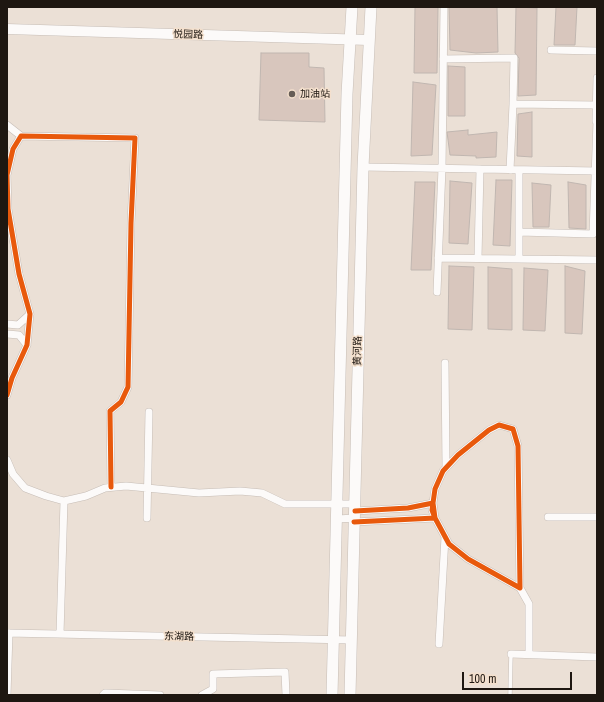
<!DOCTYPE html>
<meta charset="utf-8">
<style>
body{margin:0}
#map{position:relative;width:604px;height:702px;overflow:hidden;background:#ebe0d6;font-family:"Archivo Narrow",sans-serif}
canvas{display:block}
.frame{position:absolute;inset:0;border:8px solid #1e1711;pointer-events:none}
.scale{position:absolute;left:462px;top:672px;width:110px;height:18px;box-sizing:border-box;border:2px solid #1e1711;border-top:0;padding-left:5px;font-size:12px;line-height:14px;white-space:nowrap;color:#1e1711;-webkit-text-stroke:3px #f4e0cd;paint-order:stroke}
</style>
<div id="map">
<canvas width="604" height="702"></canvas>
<div class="frame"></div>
<div class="scale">100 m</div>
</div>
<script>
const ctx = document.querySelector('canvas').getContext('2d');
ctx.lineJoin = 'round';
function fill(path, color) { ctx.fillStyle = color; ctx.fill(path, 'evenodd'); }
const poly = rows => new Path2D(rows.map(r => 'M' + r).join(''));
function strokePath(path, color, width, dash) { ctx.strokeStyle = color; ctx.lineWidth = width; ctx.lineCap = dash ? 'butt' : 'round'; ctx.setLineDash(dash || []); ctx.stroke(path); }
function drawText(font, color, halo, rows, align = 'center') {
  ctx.font = font + ' "Archivo Narrow","Noto Sans SC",sans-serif'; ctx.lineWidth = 3; ctx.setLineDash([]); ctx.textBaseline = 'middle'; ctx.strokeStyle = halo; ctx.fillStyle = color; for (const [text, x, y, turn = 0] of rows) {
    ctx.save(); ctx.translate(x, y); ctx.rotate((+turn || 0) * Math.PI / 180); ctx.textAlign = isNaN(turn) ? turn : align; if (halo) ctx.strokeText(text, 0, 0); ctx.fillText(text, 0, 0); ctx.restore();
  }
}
const building = poly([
 [415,7,438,7,437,73,414,73,415,7],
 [449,7,497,7,498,52,476,53,450,50,449,7],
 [516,7,537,8,536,95,518,96,519,58,515,53,516,7],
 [556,7,577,7,575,45,554,45,556,7],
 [261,53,309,53,309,67,324,68,325,122,259,120,261,53],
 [448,66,465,67,465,116,448,116,448,66],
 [413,82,436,85,432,155,411,156,413,82],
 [532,112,532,157,517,156,518,114,532,112],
 [468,130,468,135,497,132,496,157,476,158,476,156,450,155,447,132,468,130],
 [496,180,512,180,510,246,493,245,496,180],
 [450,181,472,183,468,244,449,243,450,181],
 [415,182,435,182,431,270,411,270,415,182],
 [568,182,586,185,586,229,569,228,568,182],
 [532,183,551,185,549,227,533,227,532,183],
 [449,266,474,267,472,330,448,329,449,266],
 [565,266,585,271,582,334,565,333,565,266],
 [488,267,512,269,512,330,488,329,488,267],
 [524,268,548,270,545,331,523,330,524,268]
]);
fill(building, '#d8c6bd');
strokePath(building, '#c0b6b0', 1);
const lane = poly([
 [510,695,511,654]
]);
const street = poly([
 [551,50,597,51],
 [443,59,514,58,513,104,596,105],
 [596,121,597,78],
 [7,125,21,136],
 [363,167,597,171],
 [510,170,513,104],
 [519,232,593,234,597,121],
 [438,258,597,260],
 [478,258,480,169],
 [519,259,519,170],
 [437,292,442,168,444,7],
 [7,324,18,325,30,314],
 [7,334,19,335,27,345],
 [445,363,446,467],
 [7,395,12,378,27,345,30,314,19,274,8,209,7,175,13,149,21,136,135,138,131,223,128,387,121,402,110,411,111,487],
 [7,460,13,474,25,488,46,496,64,501,86,496,105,488,126,486,199,493,240,491,262,493,285,504,355,504],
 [548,517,597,517],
 [147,518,149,412],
 [337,519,355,518],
 [354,522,435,518,449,544,468,559,520,588,518,446,513,429,499,425,489,430,458,455,443,471,435,489,432,510,435,518,433,503,408,508,355,511],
 [520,588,529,604,529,654],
 [7,633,352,640],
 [60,634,64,501],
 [439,644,445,537],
 [511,654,597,657],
 [7,695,9,633],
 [103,695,105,693,160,695],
 [202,695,213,689,213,674,285,672,286,695]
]);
const secondary = poly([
 [7,29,369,40]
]);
const primary = poly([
 [332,695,347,94,352,7],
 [350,695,363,167,371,7]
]);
strokePath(lane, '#c6bdb6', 4.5);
strokePath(street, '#c6bdb6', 8);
strokePath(secondary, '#c6bdb6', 11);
strokePath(primary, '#c6bdb6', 12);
strokePath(lane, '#fcfaf9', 3.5);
strokePath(street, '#fcfaf9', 7);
strokePath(secondary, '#fcfaf9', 10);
strokePath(primary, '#fcfaf9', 11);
strokePath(poly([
 [7,395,12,378,27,345,30,314,19,274,8,209,7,175,13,149,21,136,135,138,131,223,128,387,121,402,110,411,111,487],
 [354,522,435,518,449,544,468,559,520,588,518,446,513,429,499,425,489,430,458,455,443,471,435,489,432,510,435,518,433,503,408,508,355,511]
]), '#e8590c', 5);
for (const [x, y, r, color] of [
 [292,94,4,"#665d56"]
]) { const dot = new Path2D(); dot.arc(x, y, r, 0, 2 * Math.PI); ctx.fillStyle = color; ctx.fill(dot); strokePath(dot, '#f4e0cd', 1.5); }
drawText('10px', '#1e1711', '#f4e0cd', [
 ["悦园路",188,35,2],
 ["黄河路",358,351,-89],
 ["东湖路",179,637,1]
]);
drawText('10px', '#1e1711', '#f4e0cd', [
 ["加油站",300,94]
], 'left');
</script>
